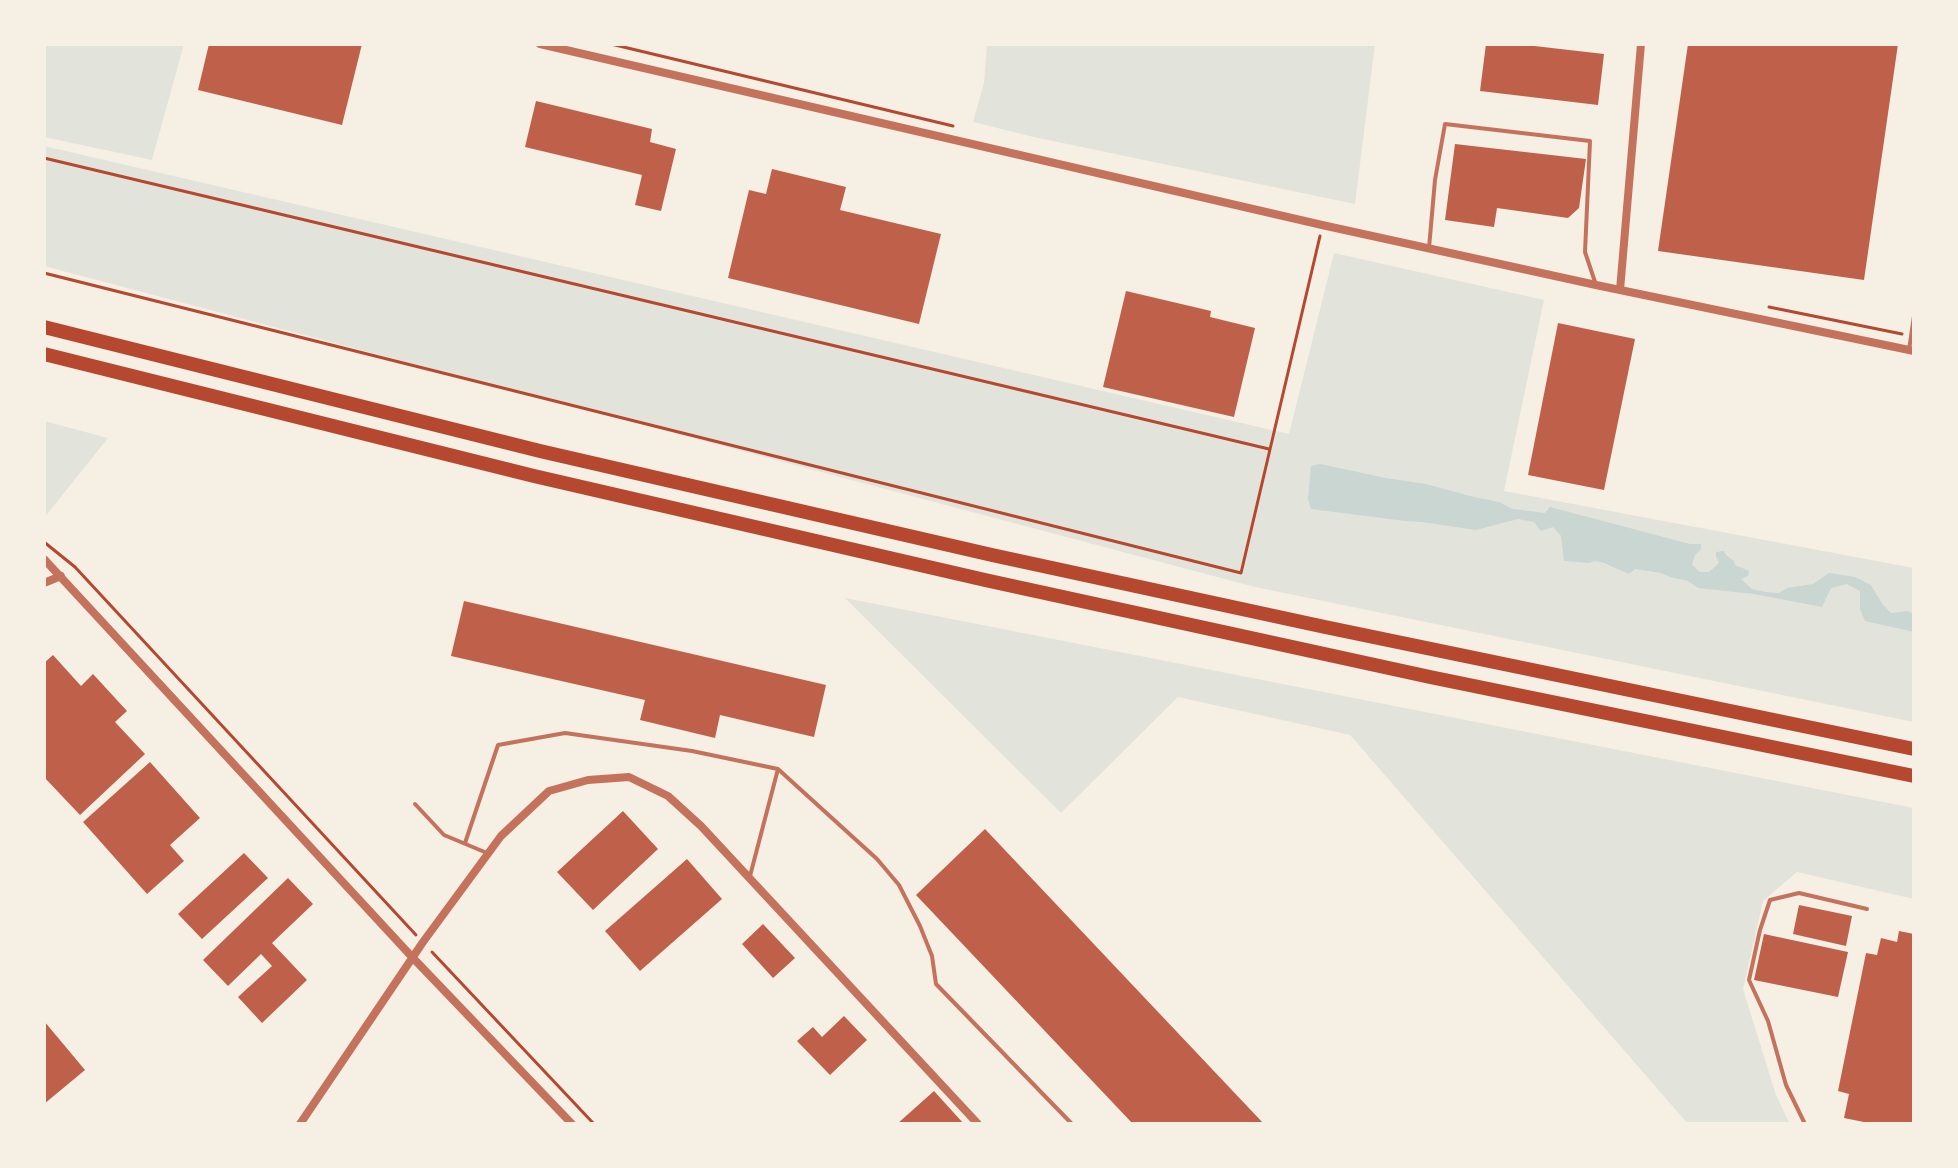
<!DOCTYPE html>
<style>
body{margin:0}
#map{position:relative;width:1958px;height:1168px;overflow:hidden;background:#f6efe4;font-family:"DejaVu Sans",sans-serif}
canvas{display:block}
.frame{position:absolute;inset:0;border:46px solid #f6efe4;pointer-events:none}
</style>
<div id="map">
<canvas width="1958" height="1168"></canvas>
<div class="frame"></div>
</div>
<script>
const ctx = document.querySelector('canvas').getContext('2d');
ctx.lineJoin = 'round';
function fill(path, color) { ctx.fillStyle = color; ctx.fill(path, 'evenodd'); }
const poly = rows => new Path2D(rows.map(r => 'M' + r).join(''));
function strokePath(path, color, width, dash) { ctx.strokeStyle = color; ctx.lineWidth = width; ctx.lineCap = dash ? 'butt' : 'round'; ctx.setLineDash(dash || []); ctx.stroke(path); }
fill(poly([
 [44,44,184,44,152,160,44,137],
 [987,44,1375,44,1355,204,1029,136,973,122,984,83],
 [44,146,1289,434,1334,253,1544,300,1504,491,1914,568,1914,722,1255,587,44,266],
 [44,421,108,438,44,518],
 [845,598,1914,808,1914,899,1797,872,1763,901,1743,989,1776,1095,1790,1124,1688,1124,1350,735,1178,697,1061,813]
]), '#e2e4dc');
fill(poly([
 [1320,464,1386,478,1426,484,1470,496,1499,502,1513,509,1545,513,1550,507,1690,544,1701,544,1701,549,1695,555,1692,565,1700,572,1709,572,1716,566,1719,562,1716,557,1716,552,1724,551,1726,555,1734,561,1735,565,1749,571,1748,576,1741,579,1752,589,1765,592,1779,593,1787,588,1813,584,1829,573,1855,577,1871,585,1883,605,1891,613,1907,611,1914,614,1914,632,1865,621,1860,609,1860,591,1847,584,1831,588,1822,607,1754,594,1698,588,1688,581,1670,577,1661,573,1635,569,1629,574,1604,563,1595,561,1589,563,1564,561,1561,536,1553,527,1541,531,1534,522,1518,519,1476,530,1422,522,1405,521,1311,509,1308,499,1311,466]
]), '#c9d6d2');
fill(poly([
 [209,44,362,44,342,125,198,90],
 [1486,44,1517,44,1604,54,1598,105,1480,91],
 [1688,44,1898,44,1864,280,1658,251],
 [536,101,652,129,650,142,676,149,661,211,635,205,642,175,525,147],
 [1455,144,1586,159,1579,208,1568,218,1497,208,1494,227,1445,220],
 [772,169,846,187,840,210,941,234,919,324,728,278,749,190,766,194],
 [1126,291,1211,311,1210,317,1255,328,1234,417,1103,387],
 [1558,323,1635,339,1604,490,1528,475],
 [464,601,826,685,814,737,720,715,715,738,640,720,645,700,451,656],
 [53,655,81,686,93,674,127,711,115,722,145,754,80,815,44,777,44,663],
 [150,762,200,818,170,845,184,861,147,894,83,822],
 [623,811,658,849,593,910,557,872],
 [985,829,1264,1124,1133,1124,916,895],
 [244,853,268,878,202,939,178,914],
 [687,859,722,899,640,971,605,931],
 [288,878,313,904,272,943,307,980,262,1023,238,997,272,966,261,954,228,986,203,960],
 [1799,905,1852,916,1846,946,1793,934],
 [763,924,795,958,773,978,742,944],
 [1899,931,1914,934,1914,1124,1874,1124,1844,1118,1849,1094,1838,1091,1866,953,1877,955,1881,938,1897,942],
 [1764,934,1848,952,1838,997,1754,980],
 [844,1016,867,1040,830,1075,797,1041,813,1027,822,1037],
 [44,1021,85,1070,44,1104],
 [934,1091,964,1124,897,1124]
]), '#bf614a');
strokePath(poly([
 [611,44,953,126],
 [44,158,1269,449],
 [44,273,1241,573,1320,236],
 [1769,307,1902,334],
 [44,542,75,567,416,935],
 [432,952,594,1124]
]), '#b5482f', 3);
strokePath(poly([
 [1429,248,1435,180,1445,124,1590,141,1585,252,1596,285],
 [1909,350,1914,316],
 [778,769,877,859,899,885,920,926,932,956,936,984,1072,1124],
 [415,804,444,835,487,853],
 [465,843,498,745,565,733,692,751,778,769,750,876],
 [1805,1124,1786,1085,1768,1021,1749,980,1760,930,1770,900,1799,893,1867,909]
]), '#c5725c', 4);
strokePath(poly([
 [540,44,1322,225,1596,285,1914,351],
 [1620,290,1641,44],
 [44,559,413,958,572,1124],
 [44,583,61,576],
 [300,1124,423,942,501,836,549,791,588,780,629,777,668,796,701,826,978,1124]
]), '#c5725c', 8);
strokePath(poly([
 [44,327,540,451,992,555,1325,627,1914,749],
 [44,354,534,476,985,580,1430,677,1914,776]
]), '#b5482f', 14);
</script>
